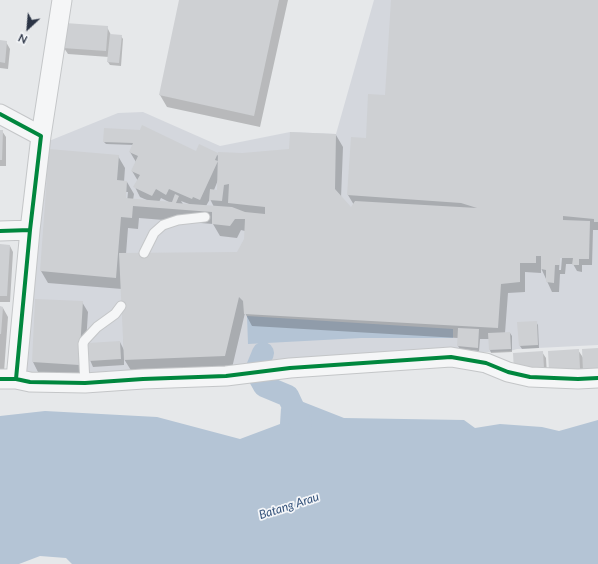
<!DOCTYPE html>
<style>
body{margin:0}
#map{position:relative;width:598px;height:564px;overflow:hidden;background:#e6e8ea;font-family:Lato,sans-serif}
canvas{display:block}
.north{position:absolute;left:8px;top:8px;width:40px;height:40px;-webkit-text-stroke:3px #f4f6f9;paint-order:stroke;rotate:206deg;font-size:11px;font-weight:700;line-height:16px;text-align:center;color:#2b3445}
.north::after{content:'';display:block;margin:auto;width:14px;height:18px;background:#2b3445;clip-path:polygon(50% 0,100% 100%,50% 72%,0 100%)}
</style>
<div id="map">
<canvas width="598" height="564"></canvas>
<div class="north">N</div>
</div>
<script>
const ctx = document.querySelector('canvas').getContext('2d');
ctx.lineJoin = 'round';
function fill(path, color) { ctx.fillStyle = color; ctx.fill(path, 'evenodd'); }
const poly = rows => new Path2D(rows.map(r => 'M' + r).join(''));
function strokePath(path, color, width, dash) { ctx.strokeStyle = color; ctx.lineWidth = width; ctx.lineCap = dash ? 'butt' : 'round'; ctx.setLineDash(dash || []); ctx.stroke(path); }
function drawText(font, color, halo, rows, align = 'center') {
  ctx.font = font + ' Lato,sans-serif'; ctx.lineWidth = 3.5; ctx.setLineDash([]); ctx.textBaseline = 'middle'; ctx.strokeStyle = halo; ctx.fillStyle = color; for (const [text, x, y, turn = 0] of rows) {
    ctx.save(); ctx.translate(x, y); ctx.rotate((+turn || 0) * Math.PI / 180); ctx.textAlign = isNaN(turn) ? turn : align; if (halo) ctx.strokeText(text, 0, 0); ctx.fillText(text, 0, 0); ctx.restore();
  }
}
fill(poly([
 [374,0,598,0,598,345,517,349,510,351,26,376,44,143,118,113,143,112,220,146,290,132,336,134]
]), '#d4d7dd');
fill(poly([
 [247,316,453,329,453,338,361,338,248,344],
 [288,396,344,418,464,420,475,428,500,424,542,427,559,431,598,420,598,564,72,564,66,558,40,556,19,564,0,564,0,416,45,411,157,417,240,439,280,424,281,408,294,413]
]), '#b4c4d5');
fill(poly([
 [180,0,288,0,260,127,167,107,160,95],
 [392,0,598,0,598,230,593,230,592,265,582,265,582,272,577,271,573,264,566,264,565,274,560,274,559,292,552,292,541,268,541,273,525,272,525,292,508,293,505,333,510,333,512,336,512,352,491,353,490,350,489,339,480,339,479,351,460,349,458,346,458,338,252,326,245,313,232,368,132,372,124,359,124,365,93,367,90,360,120,342,124,350,122,289,48,283,41,271,118,156,125,168,124,182,127,182,134,194,133,200,149,201,140,197,135,187,138,181,132,171,136,162,130,152,134,145,106,144,104,142,105,129,197,153,217,154,219,158,242,154,290,150,336,135,343,147,341,198,351,208,354,205,348,195,352,138,367,139,386,96],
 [218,180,218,191,214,190],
 [126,192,128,192,127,203,125,203],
 [161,198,171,203,159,202],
 [210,199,214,207,206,206],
 [181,201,189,204,183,204],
 [139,218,213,224,220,236,237,238,241,230,245,231,245,239,238,253,126,254,128,228,138,229],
 [560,256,562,258,561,270,559,270],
 [107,27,111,35,121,36,123,39,121,66,110,65,108,62,109,57,68,54,64,48],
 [0,41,6,42,10,49,8,69,0,68],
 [0,131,2,131,6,137,6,166,0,166],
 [0,245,10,246,13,252,10,302,0,302],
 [82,302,88,312,84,374,38,372,33,362],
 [0,307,3,308,8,317,4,372,0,372],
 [536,322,538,325,539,348,522,349,520,346],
 [598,349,583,375,554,378,578,350,584,359],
 [542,352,546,358,547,375,515,371]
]), '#0003');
strokePath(poly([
 [256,370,263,353],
 [259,377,264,386,288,396,301,424]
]), '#b4c4d5', 22);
fill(poly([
 [179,0,279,0,254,116,159,95],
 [391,0,598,0,598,222,594,222,594,219,563,216,563,220,590,221,589,259,579,259,579,265,572,265,573,258,560,258,560,265,555,265,554,283,546,282,546,270,541,269,541,256,536,256,536,263,520,263,520,282,501,284,498,328,244,314,243,301,239,297,225,356,124,360,119,253,237,252,244,239,245,219,235,219,230,226,212,224,212,212,133,206,132,218,121,217,116,278,40,271,49,149,119,155,117,180,127,181,126,198,172,202,175,194,179,196,176,203,232,207,245,212,265,214,265,207,228,203,229,184,224,185,222,201,209,200,210,189,217,190,218,152,242,153,289,149,290,132,336,134,335,189,351,207,355,201,477,208,461,203,347,195,351,137,366,138,368,94,385,95],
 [65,23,108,26,106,51,63,48],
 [110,34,122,35,119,63,107,62],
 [0,40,7,41,5,63,0,62],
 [142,125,196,151,199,144,218,153,215,160,218,161,200,200,193,197,192,199,169,189,166,195,156,189,152,196,133,187,140,175,131,171,138,156,129,152,133,143,103,142,104,128,140,130],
 [0,130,3,130,2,160,0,160],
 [0,244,10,245,7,296,0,296],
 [35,299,83,301,79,365,32,362],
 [0,306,3,307,1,334,0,334],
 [537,321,538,345,519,346,517,322],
 [458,328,479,329,478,348,457,346],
 [510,332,511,349,489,350,488,333],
 [120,341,121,359,89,361,88,343],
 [598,348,598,371,583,371,582,349],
 [579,349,580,369,549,371,548,351],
 [543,351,544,369,514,371,513,353]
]), '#ced0d3');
const service = poly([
 [144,253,154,233,163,225,178,220,205,217],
 [85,383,83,344,84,341,97,327,115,314,121,306]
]);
const minor = poly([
 [0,114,41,136,30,230],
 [41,136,62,0],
 [0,231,30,230,16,379],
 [0,379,16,379,30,382,85,383,143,379,226,376,290,368,451,357,486,363,508,372,530,377,578,379,598,378]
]);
strokePath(service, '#c4c6c8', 11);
strokePath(minor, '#c4c6c8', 21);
strokePath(service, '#f5f6f7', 9);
strokePath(minor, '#f5f6f7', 19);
strokePath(poly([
 [0,114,41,136,30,230],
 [0,231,30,230,16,379],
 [0,379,16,379,30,382,85,383,143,379,226,376,290,368,451,357,486,363,508,372,530,377,578,379,598,378]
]), '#00873e', 4);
drawText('italic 12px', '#34527a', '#f4f6f9', [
 ["Batang Arau",289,506,-18]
]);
</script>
